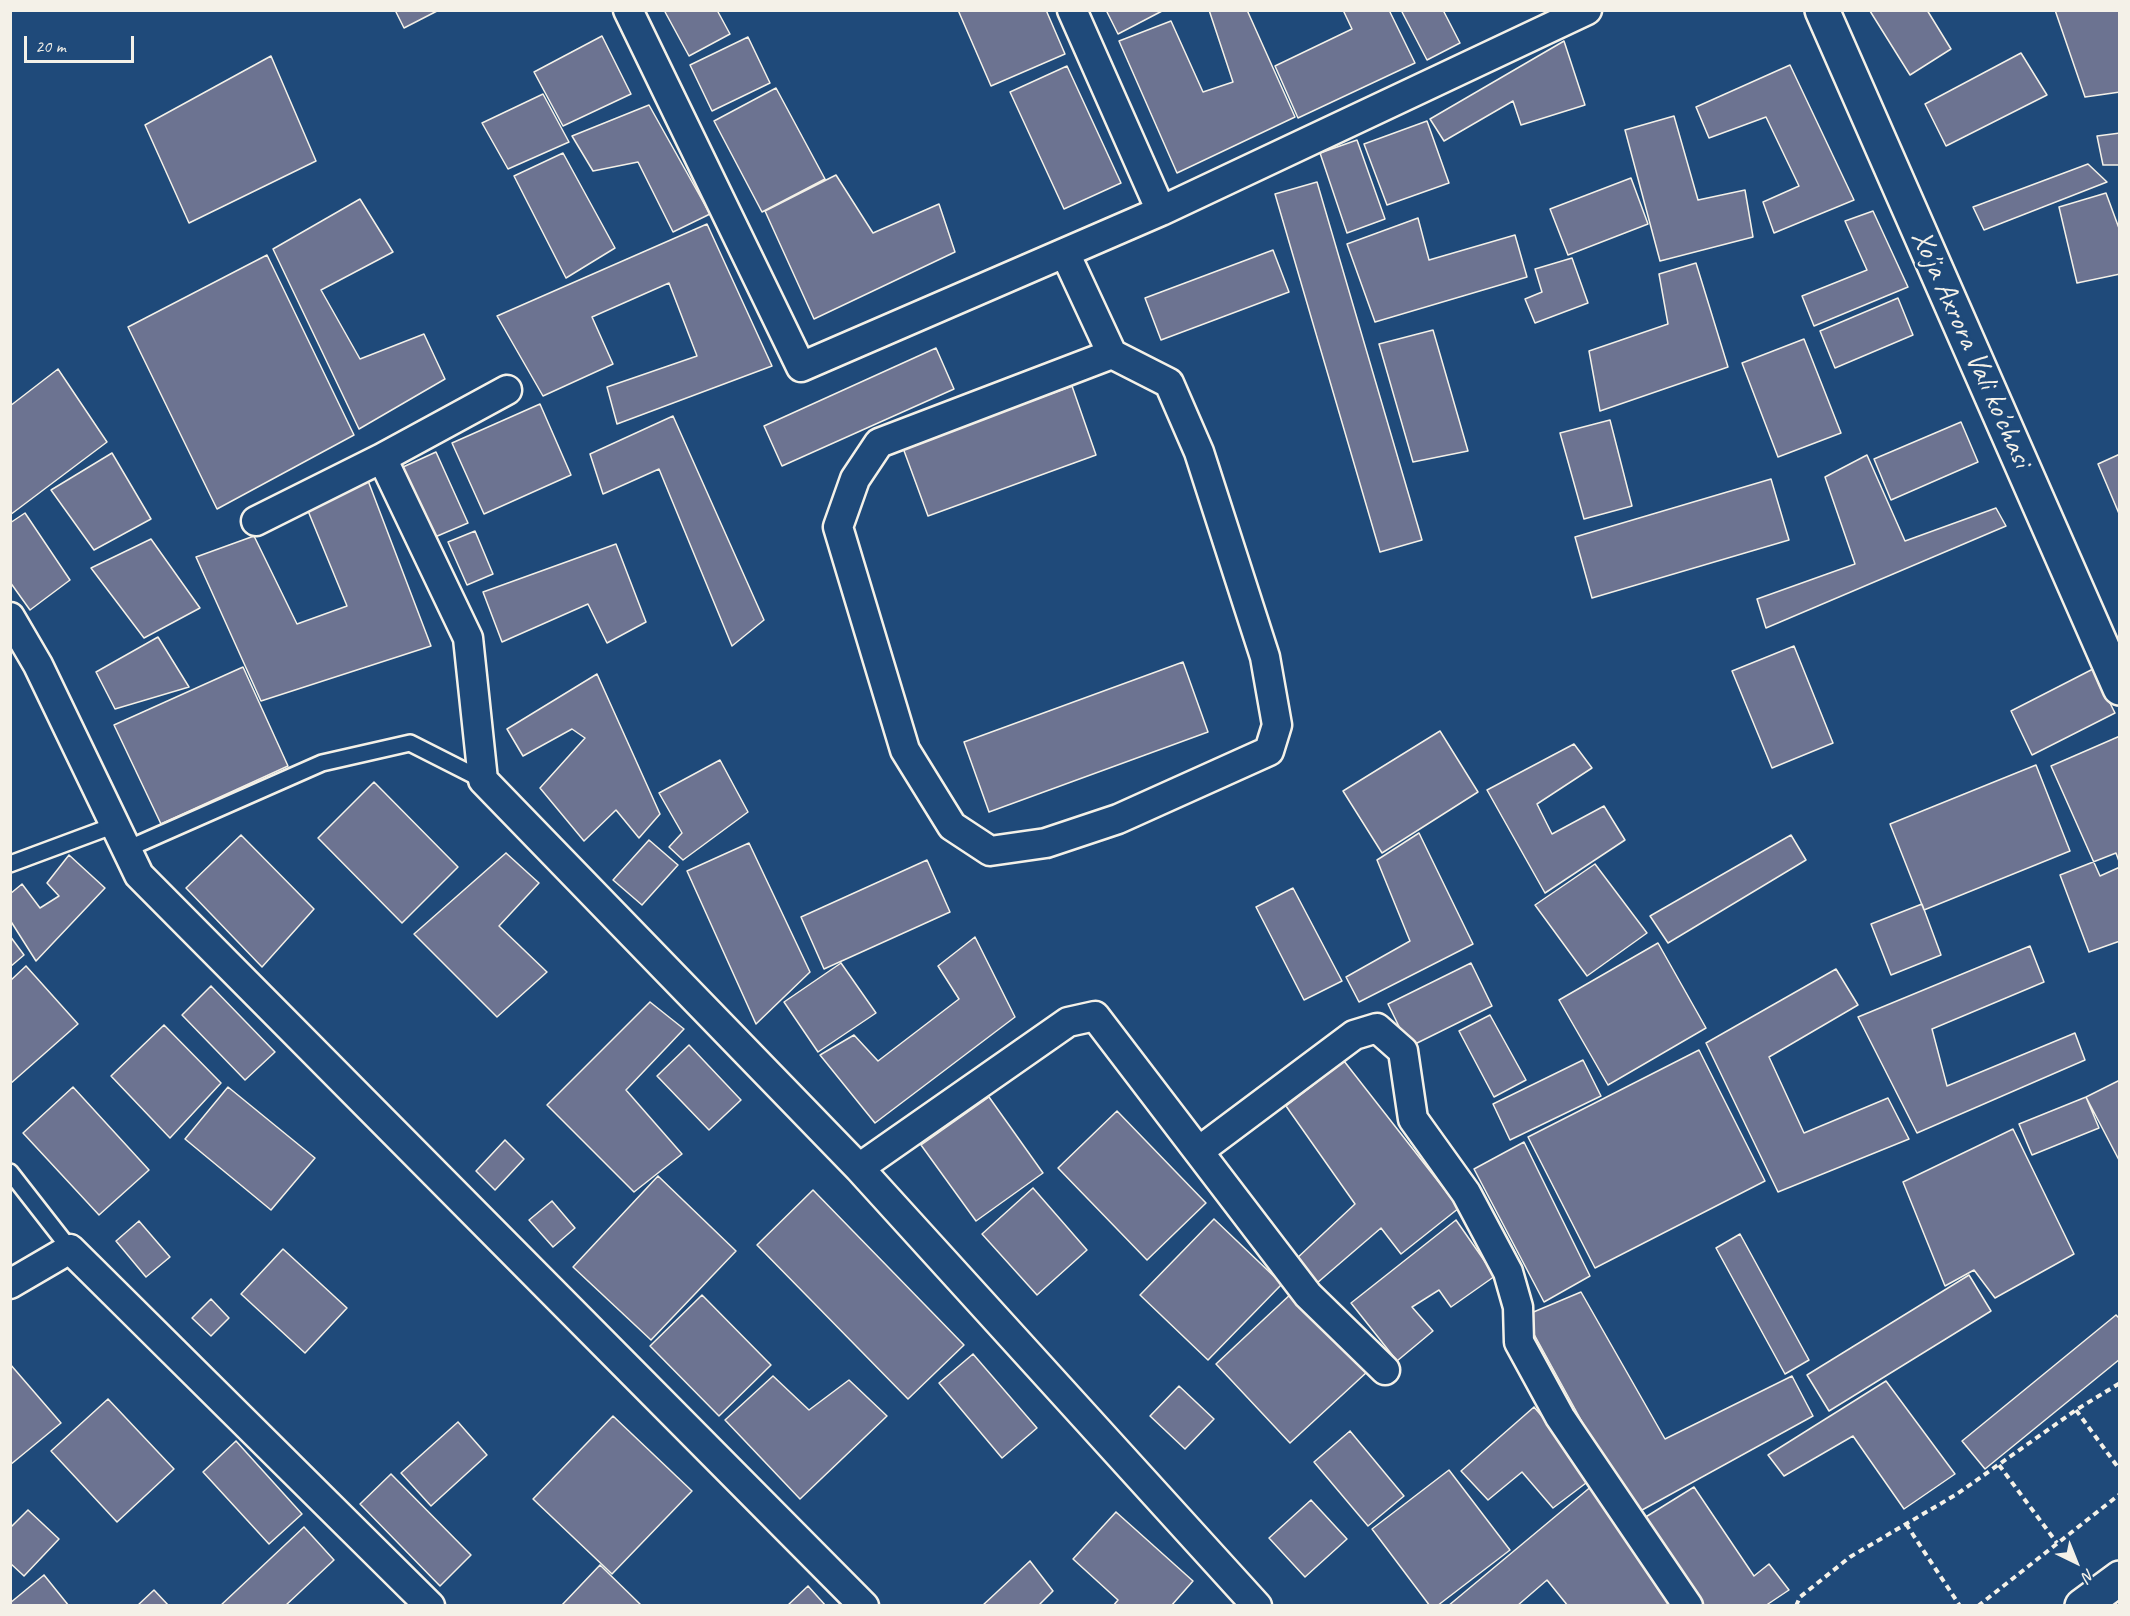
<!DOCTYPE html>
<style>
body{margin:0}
#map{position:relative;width:2130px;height:1616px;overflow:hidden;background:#1f4a7a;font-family:Caveat,sans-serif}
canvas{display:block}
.frame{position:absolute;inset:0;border:12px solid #f4f1e8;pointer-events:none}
.north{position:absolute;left:2046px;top:1532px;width:60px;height:60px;-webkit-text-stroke:4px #1f4a7a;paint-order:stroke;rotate:137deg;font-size:16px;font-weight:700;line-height:24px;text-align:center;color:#f4f1e8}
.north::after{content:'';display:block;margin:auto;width:21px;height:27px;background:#f4f1e8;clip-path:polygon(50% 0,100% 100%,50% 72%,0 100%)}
.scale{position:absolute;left:24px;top:36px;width:110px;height:27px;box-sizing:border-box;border:3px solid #f4f1e8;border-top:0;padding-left:8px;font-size:18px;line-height:21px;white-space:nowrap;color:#f4f1e8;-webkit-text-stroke:4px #1f4a7a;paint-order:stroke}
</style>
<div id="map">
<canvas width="2130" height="1616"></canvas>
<div class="frame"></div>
<div class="north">N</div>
<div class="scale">20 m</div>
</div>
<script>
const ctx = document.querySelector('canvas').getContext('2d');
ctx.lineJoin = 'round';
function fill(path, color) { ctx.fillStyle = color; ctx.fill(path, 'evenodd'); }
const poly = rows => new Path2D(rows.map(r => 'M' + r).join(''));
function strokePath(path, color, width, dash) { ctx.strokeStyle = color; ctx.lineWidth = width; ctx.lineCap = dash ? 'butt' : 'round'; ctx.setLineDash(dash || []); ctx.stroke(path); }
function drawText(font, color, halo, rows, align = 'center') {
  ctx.font = font + ' Caveat,sans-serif'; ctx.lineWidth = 6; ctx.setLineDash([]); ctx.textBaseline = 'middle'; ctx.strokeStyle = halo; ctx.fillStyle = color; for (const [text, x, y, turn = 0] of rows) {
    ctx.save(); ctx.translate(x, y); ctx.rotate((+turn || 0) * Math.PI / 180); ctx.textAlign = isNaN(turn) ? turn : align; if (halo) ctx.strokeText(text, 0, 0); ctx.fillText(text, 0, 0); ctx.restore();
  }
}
const building = poly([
 [395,10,439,10,404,28,395,10],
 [664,10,717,10,730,34,689,56,664,10],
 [958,10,1046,10,1065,54,991,86,958,10],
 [1106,10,1164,10,1118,34,1106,10],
 [1209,10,1247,10,1295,117,1177,173,1119,41,1171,21,1203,92,1233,82,1209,10],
 [1343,10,1389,10,1415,63,1298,118,1275,66,1352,29,1343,10],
 [1401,10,1443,10,1460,43,1427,60,1401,10],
 [1927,10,1951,49,1910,75,1870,11,1927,10],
 [2055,10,2120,10,2120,92,2085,97,2055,10],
 [602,36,631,94,563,126,534,72,602,36],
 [748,37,770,83,712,111,690,65,748,37],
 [1564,41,1585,105,1521,125,1513,101,1444,141,1430,119,1564,41],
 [2021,53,2047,95,1946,146,1925,104,2021,53],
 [271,56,316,161,189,223,145,125,271,56],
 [1790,65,1854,200,1774,233,1763,202,1799,186,1766,117,1709,138,1696,107,1790,65],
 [1067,66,1121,183,1064,209,1010,92,1067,66],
 [776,88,825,179,762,212,714,121,776,88],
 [543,94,569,142,508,169,482,123,543,94],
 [649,105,710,214,673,232,638,162,593,171,572,136,649,105],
 [1674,116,1698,200,1745,190,1753,237,1660,261,1625,130,1674,116],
 [1427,121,1449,183,1387,205,1364,144,1427,121],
 [2120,133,2120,165,2103,165,2097,136,2120,133],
 [1357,140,1385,219,1347,233,1320,153,1357,140],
 [563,153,615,248,566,278,514,176,563,153],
 [2088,164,2107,182,1984,230,1973,207,2088,164],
 [836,175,873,233,939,204,955,252,814,319,765,211,836,175],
 [1631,178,1648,224,1568,255,1550,209,1631,178],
 [1317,182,1422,540,1380,552,1275,194,1317,182],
 [2106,193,2120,231,2120,274,2077,283,2059,207,2106,193],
 [360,199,393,252,321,290,360,359,424,334,445,379,359,429,273,249,360,199],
 [1873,211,1908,287,1814,326,1802,296,1867,270,1845,221,1873,211],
 [1418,218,1429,260,1515,235,1527,277,1375,322,1347,244,1418,218],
 [707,224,772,366,617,424,607,387,697,356,669,283,592,317,613,364,543,396,497,316,707,224],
 [1273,250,1289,292,1161,340,1145,298,1273,250],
 [267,255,354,435,217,509,128,327,267,255],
 [1572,258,1588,303,1535,323,1525,299,1542,292,1535,269,1572,258],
 [1696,263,1728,367,1600,411,1589,351,1668,324,1659,274,1696,263],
 [1898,298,1913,335,1835,368,1820,331,1898,298],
 [1433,330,1468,451,1413,462,1379,344,1433,330],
 [1804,339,1841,433,1778,457,1742,363,1804,339],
 [936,348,954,389,782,466,764,426,936,348],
 [58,369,107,442,10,515,10,406,58,369],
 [1072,386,1096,455,928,516,903,448,1072,386],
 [540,404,571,475,484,514,452,443,540,404],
 [673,416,764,620,732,646,659,469,603,494,590,454,673,416],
 [1610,420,1632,506,1584,519,1560,433,1610,420],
 [1961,422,1978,462,1891,500,1874,459,1961,422],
 [436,452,468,523,435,537,403,467,436,452],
 [112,453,151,519,94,550,51,490,112,453],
 [2120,454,2120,516,2098,464,2120,454],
 [1867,455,1905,541,1996,508,2006,526,1766,628,1757,599,1855,564,1825,477,1867,455],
 [367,478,431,646,261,701,196,557,254,536,297,624,347,606,306,506,367,478],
 [1771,479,1789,540,1592,598,1575,537,1771,479],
 [25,513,70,580,30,610,10,582,10,523,25,513],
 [475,531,493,574,467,585,448,542,475,531],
 [151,539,200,608,144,638,91,568,151,539],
 [616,544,646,622,607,643,588,604,502,642,483,592,616,544],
 [158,637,189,687,115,709,96,672,158,637],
 [1794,646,1833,743,1772,768,1732,671,1794,646],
 [1183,662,1208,732,989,812,964,742,1183,662],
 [243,667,288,766,161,824,114,725,243,667],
 [2093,669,2115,713,2032,755,2011,711,2093,669],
 [597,674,660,814,639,838,616,810,584,841,540,788,585,738,572,729,523,756,507,729,597,674],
 [1440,731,1478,792,1382,853,1343,791,1440,731],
 [2120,736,2120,867,2100,876,2051,766,2120,736],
 [1574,744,1592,768,1537,804,1552,834,1604,806,1625,840,1545,893,1487,790,1574,744],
 [720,760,748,812,683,860,669,847,682,833,659,793,720,760],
 [2036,765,2070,851,1924,910,1890,824,2036,765],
 [374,782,458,867,402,923,318,838,374,782],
 [1419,833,1473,944,1359,1002,1346,977,1410,941,1377,860,1419,833],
 [241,835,314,909,262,967,186,888,241,835],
 [1791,835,1806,860,1668,943,1650,916,1791,835],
 [649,840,678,865,642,905,613,880,649,840],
 [749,843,810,972,756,1024,687,871,749,843],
 [506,853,539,883,499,926,547,972,497,1017,414,934,506,853],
 [2116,853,2120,864,2120,941,2089,952,2060,875,2116,853],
 [69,855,105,888,36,961,10,920,10,894,22,884,40,908,59,896,47,883,69,855],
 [927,860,950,912,824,969,801,917,927,860],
 [1595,864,1647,933,1587,976,1535,905,1595,864],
 [1293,888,1342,981,1304,1000,1256,907,1293,888],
 [1922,904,1941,955,1891,975,1871,924,1922,904],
 [10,936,24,955,10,967,10,936],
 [975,937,1015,1017,875,1123,820,1055,854,1035,878,1061,959,999,938,966,975,937],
 [1658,943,1706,1028,1608,1085,1559,1000,1658,943],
 [2030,946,2044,982,1932,1029,1947,1086,2075,1033,2085,1060,1917,1133,1858,1017,2030,946],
 [841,963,876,1013,818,1052,784,1002,841,963],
 [1471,963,1492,1006,1409,1047,1388,1004,1471,963],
 [26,966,78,1024,10,1084,10,981,26,966],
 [1836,969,1858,1005,1769,1057,1804,1133,1888,1098,1909,1139,1778,1192,1706,1043,1836,969],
 [211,986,275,1052,245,1080,182,1015,211,986],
 [650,1002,684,1029,626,1090,682,1154,634,1192,547,1105,650,1002],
 [1490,1015,1526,1080,1494,1097,1459,1031,1490,1015],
 [164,1025,221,1083,170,1138,111,1076,164,1025],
 [689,1045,741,1100,709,1130,657,1076,689,1045],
 [1699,1050,1765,1181,1595,1268,1528,1137,1699,1050],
 [1583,1060,1601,1096,1510,1140,1493,1104,1583,1060],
 [1344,1061,1459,1208,1401,1254,1381,1228,1317,1283,1295,1260,1355,1204,1286,1106,1344,1061],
 [2120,1080,2120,1162,2086,1097,2120,1080],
 [73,1087,149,1170,99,1215,23,1133,73,1087],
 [228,1087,315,1158,271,1210,185,1139,228,1087],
 [989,1097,1043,1173,976,1221,921,1145,989,1097],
 [2086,1097,2099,1128,2032,1155,2019,1124,2086,1097],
 [1117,1111,1206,1203,1147,1260,1058,1168,1117,1111],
 [2013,1129,2074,1254,1995,1298,1974,1270,1945,1286,1903,1182,2013,1129],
 [505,1140,524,1159,495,1190,476,1171,505,1140],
 [1524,1142,1590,1276,1544,1302,1474,1169,1524,1142],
 [658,1176,736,1251,651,1340,573,1267,658,1176],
 [1033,1188,1087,1250,1037,1295,982,1234,1033,1188],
 [813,1190,964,1345,908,1399,757,1245,813,1190],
 [552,1201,575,1228,553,1247,529,1220,552,1201],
 [1214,1219,1282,1284,1208,1360,1140,1295,1214,1219],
 [1456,1220,1495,1276,1451,1307,1439,1290,1412,1307,1433,1331,1397,1361,1351,1303,1456,1220],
 [139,1221,170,1257,146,1277,116,1241,139,1221],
 [1740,1234,1809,1360,1785,1374,1716,1248,1740,1234],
 [283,1249,347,1308,305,1353,241,1294,283,1249],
 [1969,1275,1991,1311,1829,1411,1807,1375,1969,1275],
 [1293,1292,1367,1372,1290,1443,1216,1364,1293,1292],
 [1581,1292,1665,1439,1792,1376,1813,1416,1633,1515,1524,1316,1581,1292],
 [702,1295,771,1365,719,1416,650,1346,702,1295],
 [211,1299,229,1318,211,1336,192,1318,211,1299],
 [2116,1315,2120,1319,2120,1359,1985,1469,1962,1441,2116,1315],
 [973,1354,1037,1428,1002,1458,939,1383,973,1354],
 [10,1364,61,1423,10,1465,10,1364],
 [773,1376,809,1410,849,1380,887,1416,800,1499,725,1420,773,1376],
 [1886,1381,1955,1474,1904,1509,1853,1436,1784,1476,1768,1455,1886,1381],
 [1179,1386,1214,1419,1185,1449,1150,1416,1179,1386],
 [108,1399,174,1469,117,1522,51,1451,108,1399],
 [1534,1407,1594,1477,1553,1508,1522,1472,1488,1500,1461,1471,1534,1407],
 [613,1416,692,1491,612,1574,533,1499,613,1416],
 [458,1422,487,1455,431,1506,401,1473,458,1422],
 [1350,1431,1404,1496,1368,1526,1314,1462,1350,1431],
 [236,1441,302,1514,269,1544,203,1472,236,1441],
 [1449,1470,1510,1550,1437,1606,1430,1606,1372,1529,1449,1470],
 [391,1474,471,1555,440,1586,360,1504,391,1474],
 [1593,1485,1681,1606,1568,1606,1547,1580,1517,1606,1448,1606,1593,1485],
 [1694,1487,1754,1576,1769,1564,1789,1590,1765,1606,1700,1606,1644,1518,1694,1487],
 [1311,1500,1347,1539,1305,1577,1269,1538,1311,1500],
 [28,1510,59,1539,24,1576,10,1563,10,1528,28,1510],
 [1116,1512,1193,1581,1171,1606,1113,1606,1118,1600,1073,1559,1116,1512],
 [304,1527,334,1560,285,1606,220,1606,304,1527],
 [1030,1561,1053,1591,1038,1606,982,1606,1030,1561],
 [600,1565,642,1606,561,1606,600,1565],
 [44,1575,69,1606,10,1606,10,1603,44,1575],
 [808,1586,826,1606,787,1606,808,1586],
 [154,1590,169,1606,137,1606,154,1590]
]);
fill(building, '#6c7391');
strokePath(building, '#f4f1e8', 1.5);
const service = poly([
 [127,849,322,763,410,743,483,780],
 [10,864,115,825],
 [10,1172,70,1249]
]);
const minor = poly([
 [628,10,801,367,1161,211,1587,10],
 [1072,10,1161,211],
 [1065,253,1112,354],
 [1112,354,1169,383,1199,452,1265,657,1277,725,1269,751,1118,819,1046,843,990,851,952,826,905,750,838,527,855,479,879,443,1112,354],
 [507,390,382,458,468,638,483,780,859,1168,1257,1606],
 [256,521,382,458],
 [10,617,38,665,139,875,864,1606],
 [1199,1151,1354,1035,1377,1028,1403,1051,1413,1119,1466,1193,1508,1272,1518,1307,1519,1342,1560,1417,1688,1606],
 [859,1168,1068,1022,1095,1016,1308,1295,1385,1370],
 [10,1284,70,1249,430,1606]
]);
const tertiary = poly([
 [1822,10,2120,688]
]);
const secondary = poly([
 [2082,1606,2120,1578]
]);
strokePath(service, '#f4f1e8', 20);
strokePath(minor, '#f4f1e8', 33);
strokePath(tertiary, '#f4f1e8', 38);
strokePath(secondary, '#f4f1e8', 38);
strokePath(poly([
 [2076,1410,2120,1470],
 [1999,1465,2057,1543],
 [1906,1524,1960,1606],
 [1796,1606,1800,1597,1850,1557,1957,1494,2076,1410,2120,1383],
 [1978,1606,2120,1494]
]), '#f4f1e8', 4, [6, 4.5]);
strokePath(service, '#1f4a7a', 15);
strokePath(minor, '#1f4a7a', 28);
strokePath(tertiary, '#1f4a7a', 33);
strokePath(secondary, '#1f4a7a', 33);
drawText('30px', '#f4f1e8', '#1f4a7a', [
 ["Xo'ja Axrora Vali ko'chasi",1971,349,66]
]);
</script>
